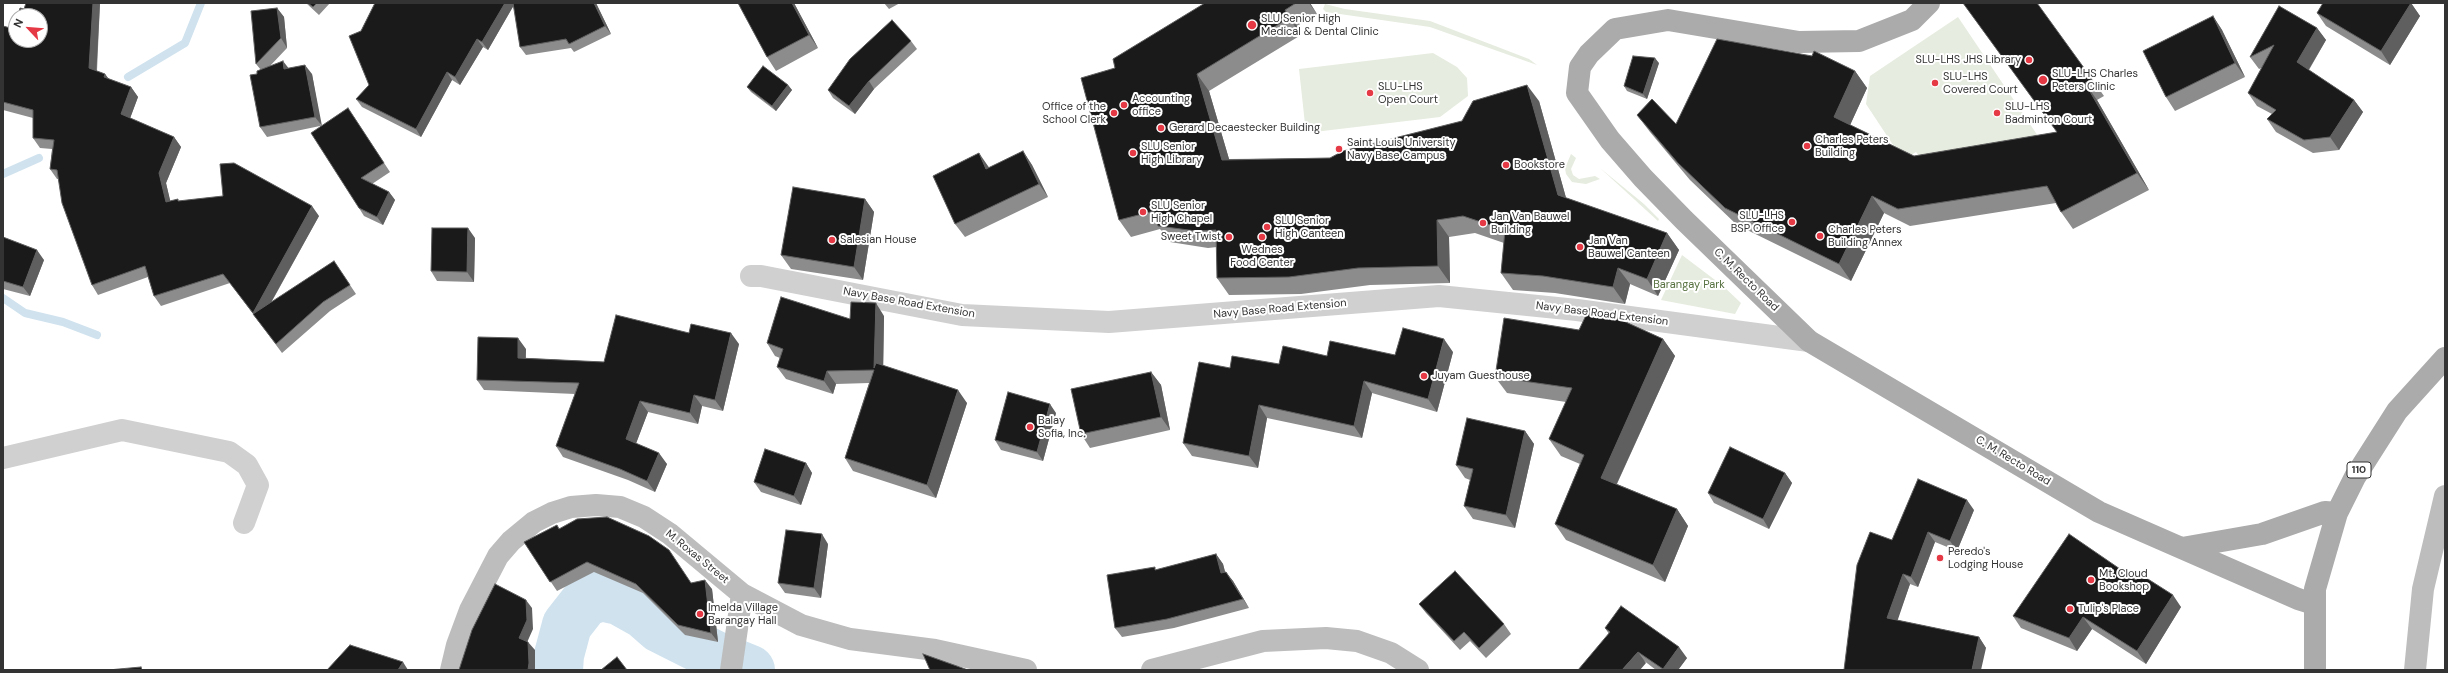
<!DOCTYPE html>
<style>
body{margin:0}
#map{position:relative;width:2448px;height:673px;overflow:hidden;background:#fff;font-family:"DM Sans",sans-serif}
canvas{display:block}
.frame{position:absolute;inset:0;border:4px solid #333;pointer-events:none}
.north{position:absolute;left:8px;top:8px;width:40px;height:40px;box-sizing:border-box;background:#fff;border:1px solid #adadad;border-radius:50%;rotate:296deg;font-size:11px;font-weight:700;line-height:16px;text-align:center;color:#333}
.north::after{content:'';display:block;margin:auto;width:14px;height:18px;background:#e63946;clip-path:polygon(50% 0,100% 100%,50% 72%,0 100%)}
</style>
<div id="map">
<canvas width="2448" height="673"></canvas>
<div class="frame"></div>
<div class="north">N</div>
</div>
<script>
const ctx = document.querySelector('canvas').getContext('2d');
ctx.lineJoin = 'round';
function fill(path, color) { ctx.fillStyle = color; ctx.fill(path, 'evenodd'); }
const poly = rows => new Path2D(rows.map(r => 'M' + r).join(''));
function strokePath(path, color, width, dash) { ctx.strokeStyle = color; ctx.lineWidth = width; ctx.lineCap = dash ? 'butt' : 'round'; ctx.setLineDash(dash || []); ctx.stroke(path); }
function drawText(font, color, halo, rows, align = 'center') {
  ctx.font = font + ' "DM Sans",sans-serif'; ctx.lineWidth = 4; ctx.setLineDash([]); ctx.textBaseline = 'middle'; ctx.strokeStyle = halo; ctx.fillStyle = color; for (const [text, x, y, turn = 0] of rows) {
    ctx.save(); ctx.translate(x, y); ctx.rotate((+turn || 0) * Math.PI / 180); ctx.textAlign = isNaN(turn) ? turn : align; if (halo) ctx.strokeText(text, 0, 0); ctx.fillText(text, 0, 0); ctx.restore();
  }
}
fill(poly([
 [1325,4,1345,9,1430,21,1529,59,1537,65,1430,27,1326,12,1323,9],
 [1958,17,2038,136,1927,167,1916,152,1903,160,1866,104,1870,76],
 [1433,53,1457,67,1467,78,1468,96,1440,117,1306,133,1299,69],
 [1571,154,1576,158,1571,169,1573,175,1579,179,1595,176,1600,179,1586,184,1572,182,1566,174,1565,168],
 [1600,168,1644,204,1659,219,1658,221],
 [1682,255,1723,286,1741,303,1735,314,1661,300]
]), '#e6ecdf');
strokePath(poly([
 [128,77,185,43,201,3],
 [3,174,39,158],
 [3,298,25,313,63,322,97,335]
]), '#cfe2ee', 8);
strokePath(poly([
 [558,670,559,655,567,625,585,602,601,596,619,600,644,614,660,628,718,657,750,670]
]), '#cfe2ee', 50);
strokePath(poly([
 [751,276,761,276,962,315,1109,322,1439,296,1577,310,1809,341],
 [3,458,122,430,229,452,247,465,258,485,244,523]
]), '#d0d0d0', 22);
strokePath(poly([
 [451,670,457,645,470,610,498,556,511,541,534,522,552,513,571,507,596,505,620,507,644,517,670,534,742,594,801,625,850,639,935,650,1026,670],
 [731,670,742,594],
 [1152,670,1263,641,1326,638,1357,641,1391,653,1418,670],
 [2415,670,2423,589,2445,496]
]), '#bdbdbd', 22);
strokePath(poly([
 [1929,3,1912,20,1859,41,1799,42,1668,20,1615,29,1589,54,1580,67,1577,93,1610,140,1643,178,1684,220,1809,341,2099,512,2298,599,2314,604],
 [2182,548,2262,534,2325,512,2337,513],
 [2315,670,2315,589,2337,513,2355,477,2397,411,2445,358]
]), '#ababab', 22);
fill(poly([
 [26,3,100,3,97,71,105,74,109,79,131,87,138,97,130,118,174,137,181,147,166,183,170,201,179,201,319,216,271,303,334,261,356,294,330,311,282,353,230,283,161,306,154,296,148,277,98,295,92,285,58,179,57,179,50,169,52,149,40,148,33,138,33,118,3,110,3,26,14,29,24,9],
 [306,3,330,3,319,15],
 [375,3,596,3,611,34,574,52,571,48,526,55,520,47,514,5,488,50,483,47,460,85,452,80,421,137,362,107,356,99,369,85,361,31],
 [738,3,794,3,818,48,776,71,767,57],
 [884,3,900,3,889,9],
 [1205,3,1310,3,1317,14,1297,26,1301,35,1209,91,1229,159,1330,158,1462,121,1539,101,1566,198,1667,233,1679,250,1658,296,1630,284,1625,304,1555,293,1513,290,1501,273,1504,243,1475,233,1449,237,1450,283,1370,285,1301,294,1229,295,1217,278,1217,247,1208,248,1170,242,1160,229,1131,237,1119,220,1115,68],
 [1963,3,2092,79,2104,96,2097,100,2149,190,2073,229,2061,212,2056,203,1910,226,1884,213,1851,281,1737,225,1690,180,1650,132,1637,115,1676,124,1855,71,1867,88,1850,125,1914,156,2057,132],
 [2323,3,2411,3,2420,16,2390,65,2326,26,2317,13],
 [2279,6,2317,28,2326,40,2309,70,2354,100,2363,112,2339,150,2313,153,2276,132,2267,119,2272,114,2257,106,2248,93,2262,68,2259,69,2250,57],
 [277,8,284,17,287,48,270,66,288,68,312,74,321,126,354,117,390,172,372,184,389,192,395,200,383,225,364,216,359,208,320,126,267,137,260,127,257,74,261,70,256,64],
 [2213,16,2222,30,2245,77,2175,111,2166,97],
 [911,41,917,49,874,89,855,114,833,98,828,90],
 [1659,63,1647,99,1627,91,1624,86],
 [788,85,792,90,776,111,751,92,747,87],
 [1023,151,1032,165,1048,197,965,237,955,224,988,166,989,168],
 [865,199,874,212,863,280,791,269,781,255],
 [3,237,44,260,30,296,3,289],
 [475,238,474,282,437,281,431,271],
 [1611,315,1663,339,1675,356,1617,484,1677,509,1688,526,1665,582,1566,540,1555,524,1580,464,1561,456,1549,439,1566,402,1507,393,1495,377,1579,330],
 [884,316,883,366,967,403,936,498,853,471,845,458,869,383,836,384,833,394,786,379,777,367,780,358,775,356,767,343,850,319],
 [689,333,739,344,723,411,702,406,698,424,648,412,636,443,667,464,655,492,628,480,563,457,556,446,575,394,484,390,477,380,526,349,526,358,604,362],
 [1453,352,1437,412,1372,393,1362,438,1267,418,1258,468,1192,456,1183,443,1230,368,1279,364,1327,356,1395,355],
 [1151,372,1161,385,1170,430,1090,448,1081,434],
 [1056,413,1043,461,1001,450,995,440],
 [1525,431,1534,444,1515,528,1473,519,1464,506,1470,480,1465,478,1456,465],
 [806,463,812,473,801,505,761,492,754,482],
 [1785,473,1792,483,1769,529,1714,503,1708,493],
 [1974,510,1957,551,1935,542,1918,587,1910,584,1897,620,1979,637,1986,648,1844,670,1892,540],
 [559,528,691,583,712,589,718,642,685,635,643,593,594,572,557,591,524,542],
 [828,544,821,598,785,593,778,583],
 [1216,554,1223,564,1225,572,1233,581,1249,608,1174,628,1122,637,1115,628,1156,570],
 [2136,580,2181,607,2146,664,2092,629,2077,651,2021,628,2013,616],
 [1419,604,1504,624,1511,634,1486,658,1470,641,1460,650,1426,613],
 [1605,628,1687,658,1678,670,1656,670,1609,634]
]), '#8c8c8c');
fill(poly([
 [93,3,100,3,96,78,89,68],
 [505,3,515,3,488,50,482,42],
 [594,3,596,3,611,34,605,26],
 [792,3,794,3,818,48,809,35],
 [1309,3,1310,3,1317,14],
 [2411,3,2420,16,2390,65,2381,51],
 [277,8,284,17,287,48,281,38],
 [1285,10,1297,26,1301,35,1289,18],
 [2213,16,2222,30,2245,77,2235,63],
 [2317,28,2326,40,2306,74,2297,62],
 [477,39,483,47,460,85,455,77],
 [1655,58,1659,63,1647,99,1643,94],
 [283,61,290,70,284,69],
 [305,65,312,74,322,126,315,117],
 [1855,71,1867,88,1846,134,1834,117],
 [447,72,452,80,421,137,416,129],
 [105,74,112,84,104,77],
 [1197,74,1209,91,1234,176,1222,160],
 [869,81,874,89,855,114,849,106],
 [2085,83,2097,100,2149,190,2137,173],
 [788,85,792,90,776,111,772,106],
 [1527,85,1539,101,1570,212,1558,195],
 [131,87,138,97,128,124,121,114],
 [2354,100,2363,112,2339,150,2330,137],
 [174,137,181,147,166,183,173,212,166,202,159,173],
 [1023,151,1032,165,1048,197,1039,184],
 [979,153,988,166,995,182,986,169],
 [389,192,395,200,383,225,377,217],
 [1872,196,1884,213,1851,281,1839,264],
 [865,199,874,212,863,280,854,267],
 [312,206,319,216,260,322,253,314,260,323,253,313],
 [1437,220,1449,237,1450,283,1438,266],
 [468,228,475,238,474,282,467,272],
 [1667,233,1679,250,1658,296,1647,279],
 [37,250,44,260,30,296,23,287],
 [1618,268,1630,284,1625,304,1613,287],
 [876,303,884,316,883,381,874,368],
 [731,333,739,344,723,411,715,400],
 [518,338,526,349,525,369,518,358],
 [1444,339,1453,352,1437,412,1428,399],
 [1663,339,1675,356,1612,494,1601,478],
 [827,371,836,384,833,394,824,381],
 [1151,372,1161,385,1170,430,1161,417],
 [1364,381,1372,393,1362,438,1354,426],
 [958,390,967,403,936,498,927,485],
 [694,395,702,406,698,424,690,413],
 [640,401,648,412,634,449,626,439],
 [1050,404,1056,413,1043,461,1037,452],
 [1259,405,1267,418,1258,468,1249,456],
 [1525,431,1534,444,1515,528,1506,515],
 [659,453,667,464,655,492,647,481],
 [806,463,812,473,801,505,794,496],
 [1785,473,1792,483,1769,529,1763,519],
 [1967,500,1974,510,1957,551,1950,541],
 [1677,509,1688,526,1665,582,1653,565],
 [1928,532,1935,542,1918,587,1911,577],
 [822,534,828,544,821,598,814,588],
 [1216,554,1223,564,1228,583,1221,573],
 [1226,572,1233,581,1249,608,1243,599],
 [1903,574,1910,584,1895,628,1887,618],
 [705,580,712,589,718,642,711,633],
 [2173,595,2181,607,2146,664,2137,651],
 [526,600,532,608,533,629,525,647,519,638],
 [2083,617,2092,629,2077,651,2069,638],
 [1979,637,1986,648,1981,670,1972,670],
 [528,642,535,650,535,670,528,670],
 [1679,647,1687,658,1678,670,1663,670,1663,669],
 [1638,652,1646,663,1640,670,1622,670],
 [403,662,408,670,398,670]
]), '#5f5f5f');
const building = poly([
 [26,3,93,3,89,68,105,74,104,77,131,87,121,114,174,137,159,173,166,202,178,199,178,201,223,196,220,164,234,163,312,206,253,313,223,274,154,296,145,266,92,285,62,203,57,170,50,169,54,140,33,138,33,110,3,102,3,26,14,29,16,22,16,40,40,40,40,16,18,16,20,8,24,9,26,3],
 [308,3,317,3,313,7,308,3],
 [375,3,505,3,482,42,477,39,455,77,447,72,416,129,356,99,369,85,349,36,361,31,375,3],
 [513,3,594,3,605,26,569,44,566,39,520,47,513,3],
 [738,3,792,3,809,35,767,57,738,3],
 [1205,3,1296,3,1285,10,1289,18,1197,74,1222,160,1330,158,1343,151,1462,121,1473,101,1527,85,1558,195,1667,233,1647,279,1618,268,1613,287,1543,276,1501,273,1505,230,1463,216,1437,220,1438,266,1358,268,1289,277,1217,278,1216,230,1196,231,1158,226,1154,211,1119,220,1081,78,1115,68,1113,59,1205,3],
 [1963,3,2037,3,2092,79,2085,83,2137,173,2061,212,2047,186,1898,209,1872,196,1839,264,1725,208,1678,163,1637,115,1652,99,1676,124,1717,39,1812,56,1814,51,1855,71,1834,117,1914,156,2057,132,1963,3],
 [2323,3,2411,3,2381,51,2317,13,2323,3],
 [2279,6,2317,28,2297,62,2354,100,2330,137,2304,140,2267,119,2276,110,2248,93,2274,45,2250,57,2279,6],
 [277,8,281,38,256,64,251,11,277,8],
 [2213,16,2235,63,2166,97,2143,51,2213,16],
 [892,20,911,41,869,81,849,106,828,90,850,59,892,20],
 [1633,56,1655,58,1643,94,1624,86,1633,56],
 [283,61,284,69,305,65,315,117,260,127,250,75,257,74,257,71,283,61],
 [763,66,788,85,772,106,747,87,763,66],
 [348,108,384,163,361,178,389,192,377,217,359,208,311,133,348,108],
 [1023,151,1039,184,955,224,933,176,979,153,986,169,1023,151],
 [793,187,865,199,854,267,781,255,793,187],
 [432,228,468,228,467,272,431,271,432,228],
 [3,237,37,250,23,287,3,281,3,237],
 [334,261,350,285,323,302,276,344,253,314,334,261],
 [781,297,850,319,851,302,876,303,874,368,876,363,958,390,927,485,845,458,874,370,827,371,824,381,777,367,783,349,767,343,781,297],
 [1589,309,1608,312,1608,314,1663,339,1601,478,1677,509,1653,565,1555,524,1584,455,1549,439,1572,388,1495,377,1504,318,1579,330,1589,309],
 [616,315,689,333,691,324,731,333,715,400,694,395,690,413,640,401,626,439,659,453,647,481,620,469,556,446,579,383,477,380,478,337,518,338,518,358,604,362,616,315],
 [1403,328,1444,339,1428,399,1364,381,1354,426,1259,405,1249,456,1183,443,1199,362,1230,368,1232,356,1279,364,1283,346,1327,356,1330,341,1395,355,1403,328],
 [1151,372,1161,417,1081,434,1071,389,1151,372],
 [1008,392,1050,404,1037,452,995,440,1008,392],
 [1467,418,1525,431,1506,515,1464,506,1473,469,1456,465,1467,418],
 [1730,447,1785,473,1763,519,1708,493,1730,447],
 [765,449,806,463,794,496,754,482,765,449],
 [1918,479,1967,500,1950,541,1928,532,1911,577,1903,574,1887,618,1979,637,1972,670,1844,670,1857,565,1870,532,1892,540,1918,479],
 [607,517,649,536,669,550,691,583,705,580,711,633,678,625,636,584,587,562,550,582,524,542,557,525,559,529,577,519,607,517],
 [786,530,822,534,814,588,778,583,786,530],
 [2069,534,2136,580,2140,574,2173,595,2137,651,2083,617,2069,638,2013,616,2069,534],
 [1216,554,1221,573,1226,572,1243,599,1167,619,1115,628,1107,575,1155,567,1155,570,1216,554],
 [1455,571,1504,624,1479,648,1464,632,1454,641,1419,604,1455,571],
 [495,584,526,600,527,620,519,638,528,642,529,663,528,670,459,670,472,630,495,584],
 [1621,606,1679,647,1663,669,1638,652,1622,670,1578,670,1610,632,1605,628,1621,606],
 [350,645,403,662,398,670,327,670,350,645],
 [923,654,968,670,930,670,923,654],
 [617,657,627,670,601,670,617,657],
 [141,667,142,670,108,670,141,667]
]);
fill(building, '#1a1a1a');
strokePath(building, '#5f5f5f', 1);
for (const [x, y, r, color] of [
 [1252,25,5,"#e63946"],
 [2029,60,4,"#e63946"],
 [2043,80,5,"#e63946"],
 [1935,83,4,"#e63946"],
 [1370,93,4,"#e63946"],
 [1124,105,4,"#e63946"],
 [1114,113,4,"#e63946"],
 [1997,113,4,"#e63946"],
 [1161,128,4,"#e63946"],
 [1807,146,4,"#e63946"],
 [1339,149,4,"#e63946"],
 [1133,153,4,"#e63946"],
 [1506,165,4,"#e63946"],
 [1143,212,4,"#e63946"],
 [1792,222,4,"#e63946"],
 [1483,223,4,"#e63946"],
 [1267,227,4,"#e63946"],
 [1820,236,4,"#e63946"],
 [1229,237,4,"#e63946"],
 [1262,237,4,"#e63946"],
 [832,240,4,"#e63946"],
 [1580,247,4,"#e63946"],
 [1424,376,4,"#e63946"],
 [1030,427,4,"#e63946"],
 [1940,558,4,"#e63946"],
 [2091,580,4,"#e63946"],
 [2070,609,4,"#e63946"],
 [700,614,4,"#e63946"]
]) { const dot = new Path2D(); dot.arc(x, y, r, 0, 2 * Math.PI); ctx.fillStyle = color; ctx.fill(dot); strokePath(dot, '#fff', 1.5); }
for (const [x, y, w] of [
 [2359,470,24]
]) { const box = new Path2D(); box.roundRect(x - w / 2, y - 8, w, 16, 3); ctx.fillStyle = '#fff'; ctx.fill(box); strokePath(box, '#333', 1); }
drawText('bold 10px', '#333', null, [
 ["110",2359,470]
]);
drawText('11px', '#333', '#fff', [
 ["SLU Senior High",1261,19],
 ["Medical & Dental Clinic",1261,32],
 ["SLU-LHS JHS Library",2021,60,"right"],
 ["SLU-LHS Charles",2052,74],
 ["Peters Clinic",2052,87],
 ["SLU-LHS",1943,77],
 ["Covered Court",1943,90],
 ["SLU-LHS",1378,87],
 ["Open Court",1378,100],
 ["Accounting",1132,99],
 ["office",1132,112],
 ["Office of the",1106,107,"right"],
 ["School Clerk",1106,120,"right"],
 ["SLU-LHS",2005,107],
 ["Badminton Court",2005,120],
 ["Gerard Decaestecker Building",1169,128],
 ["Charles Peters",1815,140],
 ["Building",1815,153],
 ["Saint Louis University",1347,143],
 ["Navy Base Campus",1347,156],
 ["SLU Senior",1141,147],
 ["High Library",1141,160],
 ["Bookstore",1514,165],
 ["SLU Senior",1151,206],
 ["High Chapel",1151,219],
 ["SLU-LHS",1784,216,"right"],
 ["BSP Office",1784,229,"right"],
 ["Jan Van Bauwel",1491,217],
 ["Building",1491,230],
 ["SLU Senior",1275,221],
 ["High Canteen",1275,234],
 ["Charles Peters",1828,230],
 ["Building Annex",1828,243],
 ["Sweet Twist",1221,237,"right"],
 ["Salesian House",840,240],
 ["Jan Van",1588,241],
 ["Bauwel Canteen",1588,254],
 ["Wednes",1262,250,"center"],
 ["Food Center",1262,263,"center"],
 ["Juyam Guesthouse",1432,376],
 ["Balay",1038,421],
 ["Sofia, Inc.",1038,434],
 ["Peredo's",1948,552],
 ["Lodging House",1948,565],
 ["Mt. Cloud",2099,574],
 ["Bookshop",2099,587],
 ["Imelda Village",708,608],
 ["Barangay Hall",708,621],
 ["Tulip's Place",2078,609]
], 'left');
drawText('11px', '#333', '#fff', [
 ["C. M. Recto Road",1746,280,44],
 ["Navy Base Road Extension",909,303,10],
 ["Navy Base Road Extension",1280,309,-5],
 ["Navy Base Road Extension",1602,314,7],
 ["C. M. Recto Road",2013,461,31],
 ["M. Roxas Street",697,557,39]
]);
drawText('11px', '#56703f', '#fff', [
 ["Barangay Park",1689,285]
]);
</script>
